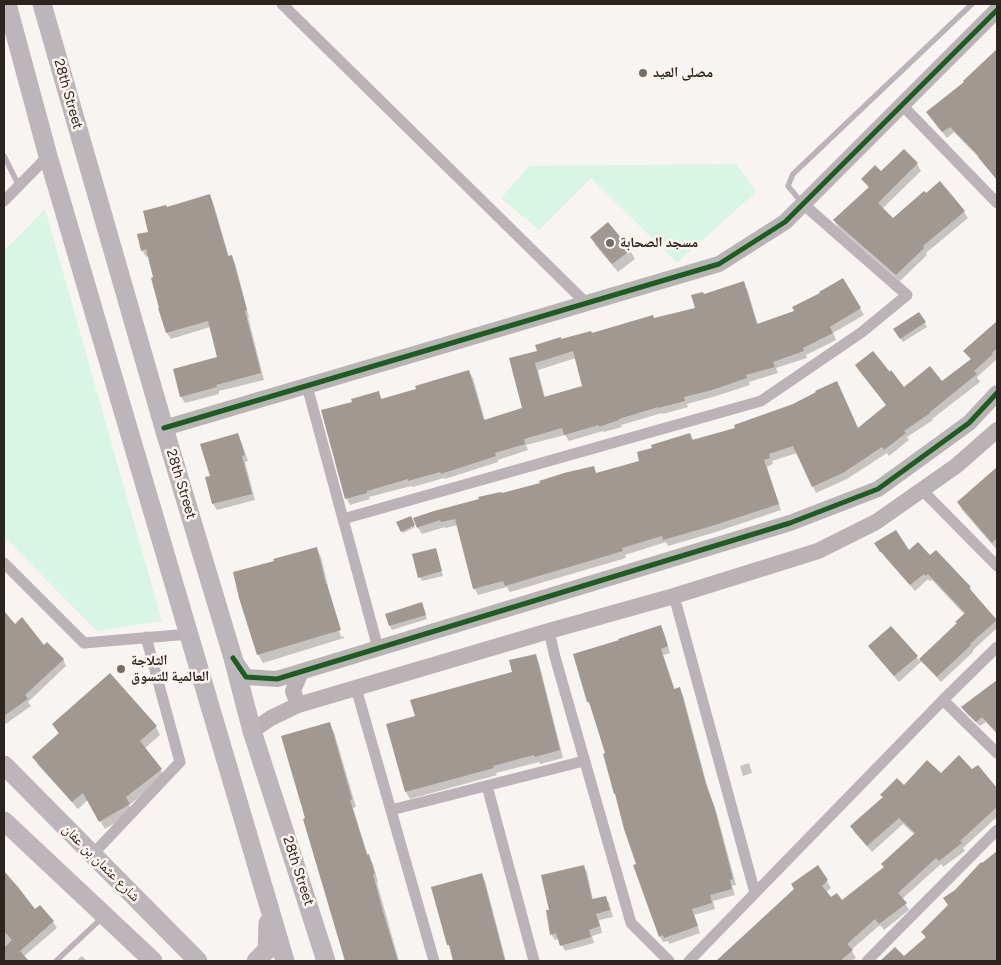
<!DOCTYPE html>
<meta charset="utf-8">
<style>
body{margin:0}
#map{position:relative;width:1001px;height:965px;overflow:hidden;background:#f8f4f2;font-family:Figtree,sans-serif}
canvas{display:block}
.frame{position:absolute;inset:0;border:5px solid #2c241f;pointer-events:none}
</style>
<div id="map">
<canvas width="1001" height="965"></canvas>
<div class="frame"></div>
</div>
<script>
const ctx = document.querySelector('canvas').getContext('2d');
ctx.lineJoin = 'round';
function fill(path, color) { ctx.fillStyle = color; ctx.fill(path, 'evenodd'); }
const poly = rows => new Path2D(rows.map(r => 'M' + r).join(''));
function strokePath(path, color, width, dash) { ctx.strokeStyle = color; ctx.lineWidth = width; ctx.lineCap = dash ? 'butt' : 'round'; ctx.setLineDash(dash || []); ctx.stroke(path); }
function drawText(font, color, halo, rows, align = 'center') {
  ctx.font = font + ' Figtree,"Noto Naskh Arabic",sans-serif'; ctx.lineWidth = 5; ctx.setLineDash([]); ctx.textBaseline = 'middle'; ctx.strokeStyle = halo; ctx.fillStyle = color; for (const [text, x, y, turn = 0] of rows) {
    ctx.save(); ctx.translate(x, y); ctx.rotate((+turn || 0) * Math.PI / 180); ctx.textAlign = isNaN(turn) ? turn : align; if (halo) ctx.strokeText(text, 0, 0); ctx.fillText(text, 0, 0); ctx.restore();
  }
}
fill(poly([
 [736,164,756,192,677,263,591,178,539,230,501,198,529,166],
 [45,209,162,621,97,631,4,537,4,251]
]), '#d9f5e6');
fill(poly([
 [993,54,997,58,997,180,980,159,954,132,947,138,931,118],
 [917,164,921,171,882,209,893,220,964,212,968,218,926,253,927,255,900,281,838,227,834,220,869,188,863,179,881,173],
 [209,195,213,202,229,257,231,256,235,263,249,317,248,317,264,380,219,391,219,394,185,403,181,397,174,369,218,358,210,327,171,339,167,333,149,256,146,257,142,250,150,233,166,208],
 [591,237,630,250,635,259,618,272,596,246],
 [843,280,864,315,833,333,836,340,806,355,807,358,776,368,778,373,749,382,750,385,716,396,687,404,688,407,663,414,662,413,621,425,622,427,604,432,603,431,569,441,565,435,526,445,528,450,498,460,498,462,445,479,444,478,413,487,411,486,369,497,370,499,350,505,347,499,323,411,353,403,378,392,382,400,417,390,469,372,473,378,485,421,524,409,510,359,538,352,561,340,655,320,696,309,704,295,743,283,747,289,758,325,796,312],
 [576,358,584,387,545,398,538,370],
 [919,313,927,327,903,342,895,329],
 [997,322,997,359,977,377,980,382,932,419,933,420,907,437,909,440,889,456,887,453,847,479,816,493,797,453,772,461,773,464,767,467,781,510,719,531,668,546,666,542,625,555,626,558,510,592,507,587,478,595,474,588,458,525,446,528,445,527,422,534,418,528,502,495,593,468,597,474,641,462,653,449,690,434,694,441,858,429,887,406,860,372,856,366,904,389,942,383,971,360,965,351],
 [238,434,241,441,248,461,245,462,255,500,217,510,213,504,207,478,212,477],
 [997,469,997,550,962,510,958,502],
 [410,517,415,527,403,533,398,523],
 [876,543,930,557,970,588,973,593,997,622,997,628,973,650,973,652,941,682,922,661,899,682,874,653,870,647,917,657,919,661,958,624,965,615,932,580,930,581,928,579,915,591,885,557],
 [316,549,321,557,328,586,325,583,341,637,343,636,344,638,263,663,258,654,275,562],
 [437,553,443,576,422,581,420,577],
 [422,604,427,619,392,630,390,626],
 [4,613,15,625,63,659,66,666,28,702,31,706,4,725],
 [660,626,664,633,670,653,663,655,675,690,680,689,683,695,708,789,717,814,736,885,732,886,735,895,713,901,715,909,694,915,700,933,669,944,668,941,663,942,660,936,637,865,606,754,592,708,588,702],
 [535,655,539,663,563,758,540,764,539,762,496,773,497,775,410,799,406,792,387,725,417,717,514,673],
 [997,682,997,734,986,722,980,726,966,713,963,708],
 [329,723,334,732,356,807,353,808,368,856,373,864,378,882,377,883,399,961,345,961,304,820,307,819],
 [53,725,156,727,160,735,145,748,166,778,129,805,133,812,105,829,88,800,78,809,38,765,34,757,60,735],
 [749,763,752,773,743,776,740,766],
 [977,767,997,790,997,817,963,848,965,851,943,867,941,864,902,899,909,910,884,930,880,925,851,950,856,958,852,961,717,961,795,890,818,867,831,888,826,892,831,899,842,902,885,868,915,835,903,824,872,852,855,833,851,827,884,798,882,795,941,775,972,771],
 [997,853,997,961,882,961,895,949,904,958,926,938,923,932,949,906,956,891,982,865],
 [583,866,587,872,593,900,605,897,609,903,613,917,599,920,602,933,592,936,594,943,565,951,559,939,555,940,551,934,551,911],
 [4,873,17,888,35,911,40,907,53,922,57,928,23,957,26,961,4,961],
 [481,874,485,881,506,961,455,961,452,950,449,945],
 [82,956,87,961,76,961]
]), '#0003');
fill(poly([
 [997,49,997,180,978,157,979,156,950,127,942,132,926,112,964,82,963,81],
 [904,149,918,163,878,203,893,218,924,191,926,193,940,181,965,211,923,246,924,248,896,275,833,220,869,187,861,179,875,165,881,171],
 [210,194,228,256,232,255,247,310,245,311,261,373,216,385,217,387,180,397,173,369,217,357,208,321,166,333,158,308,159,308,151,278,153,277,146,249,141,251,137,234,148,232,143,211,166,205,167,207],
 [608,222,631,250,612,264,590,237],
 [843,278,861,308,830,327,833,333,803,348,804,351,773,362,775,367,746,375,747,378,712,390,684,397,685,401,658,408,658,407,619,419,619,420,599,427,599,425,564,435,562,428,524,439,525,444,495,453,496,456,441,474,440,472,408,481,408,479,367,491,367,493,345,499,321,410,352,402,351,399,379,391,381,399,416,389,415,386,469,370,484,420,522,408,509,358,537,351,535,345,561,337,561,339,591,331,592,333,653,315,654,318,695,308,691,295,703,292,704,294,744,281,757,324,794,311,792,307,820,293,819,292],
 [573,351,582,386,544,397,535,363],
 [919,312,926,322,900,339,893,329],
 [997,321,997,348,992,353,993,354,974,371,977,374,930,412,930,413,904,431,906,433,884,450,882,447,843,473,812,487,793,446,769,454,770,458,764,460,779,504,715,525,663,540,662,536,622,548,623,551,505,586,503,581,473,589,455,519,441,522,440,520,417,528,413,518,434,511,479,499,478,497,501,492,502,493,540,483,539,481,564,473,594,466,596,473,639,461,637,452,652,448,651,445,690,433,692,440,735,428,734,425,793,404,816,392,815,391,837,381,858,428,886,405,855,365,873,351,890,372,891,370,904,387,930,366,942,381,971,359,963,351],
 [238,433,245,455,242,456,252,494,212,504,205,477,210,476,200,444],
 [997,467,997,538,992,543,957,502],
 [411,516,415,525,401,532,396,522],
 [896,530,909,550,918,542,930,555,936,550,971,587,969,588,997,620,970,644,971,645,937,677,919,659,957,623,955,622,965,613,928,574,926,576,924,574,910,585,881,552,880,552,874,543],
 [317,547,326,584,327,584,341,630,257,655,239,598,233,572,274,561,273,559],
 [436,548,442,571,418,578,412,554],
 [422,602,426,615,389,626,385,614],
 [4,611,15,624,22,617,44,645,47,642,64,659,25,695,28,699,4,716],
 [661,625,668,646,661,649,674,689,680,687,705,781,714,806,733,879,730,880,732,889,710,895,712,903,692,909,698,926,664,938,663,935,659,937,633,865,636,864,624,829,615,794,614,794,603,754,605,753,589,702,587,702,573,654,619,640,618,639],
 [891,626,918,656,894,676,868,646],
 [536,654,560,750,535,757,534,755,493,766,494,768,405,792,386,724,415,716,410,700,512,672,509,660],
 [110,673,157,726,140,741,162,769,126,797,130,804,99,822,83,793,72,802,32,757,59,733,52,724],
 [997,680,997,733,982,717,976,722,961,707],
 [330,722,352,799,350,800,367,855,369,854,375,874,373,874,383,912,398,961,345,961,303,819,305,818,281,736],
 [959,755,972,769,978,765,997,788,997,807,960,841,962,843,939,861,936,858,898,893,907,903,879,924,875,919,847,944,853,950,840,961,716,961,794,889,791,884,818,865,828,880,822,886,831,897,837,893,842,900,884,867,881,864,915,833,899,818,867,846,850,826,883,797,880,795,897,778,904,785,927,760,941,773],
 [997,851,997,961,880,961,895,947,904,956,926,937,921,932,948,905,943,898,955,890,981,862,982,863],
 [584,865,592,899,606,896,610,910,596,914,600,926,589,930,591,937,560,946,556,933,550,935,546,910,549,910,541,875],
 [4,871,18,887,35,909,40,905,54,921,20,951,29,961,4,961,4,948,12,940,4,931],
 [482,873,505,961,453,961,449,945,447,945,431,887]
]), '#a29892');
strokePath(poly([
 [4,156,19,186],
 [803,204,788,186,793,174,972,4],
 [56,961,103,917]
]), '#bbb3b8', 5.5);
strokePath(poly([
 [282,4,586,303],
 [902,105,997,203],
 [4,201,48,156],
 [307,386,378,648],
 [922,490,997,566],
 [343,519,761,401,862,332,907,295,803,204],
 [4,563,84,643,189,634],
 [674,596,755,893],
 [549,631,555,657,631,923,669,961],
 [356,688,434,961],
 [943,700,997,753],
 [487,786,534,961],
 [391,810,584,761],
 [92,855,180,762,146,637],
 [689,961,943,700,997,647],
 [867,961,997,830]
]), '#bbb3b8', 11);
strokePath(poly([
 [164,428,719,264,785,222,997,10],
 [235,661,246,677,277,679,790,523,878,489,969,423,997,393],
 [298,705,293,691,301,672],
 [252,731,271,718,298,705,549,631,674,596,818,551,876,522,956,466,997,430]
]), '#bab3b6', 16);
strokePath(poly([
 [7,4,48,156,285,961],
 [42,4,164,428,233,658,252,731,326,961],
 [4,765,198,961],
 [4,821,153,961],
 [256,961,267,950,268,923]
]), '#bcb6ba', 19);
strokePath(poly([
 [164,428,719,264,785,222,997,10],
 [233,658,246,677,277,679,790,523,878,489,969,423,997,393]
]), '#1b5e20', 5);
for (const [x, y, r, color] of [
 [643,73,5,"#736d69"],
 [610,243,5,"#736d69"],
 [121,669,5,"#736d69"]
]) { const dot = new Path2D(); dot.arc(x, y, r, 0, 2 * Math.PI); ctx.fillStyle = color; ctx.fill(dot); strokePath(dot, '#fcf3ee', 2); }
drawText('bold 14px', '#2c241f', '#fcf3ee', [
 ["مصلى العيد",653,73],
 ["مسجد الصحابة",620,243],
 ["الثلاجة",131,661],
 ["العالمية للتسوق",131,677]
], 'left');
drawText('14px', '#2c241f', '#fcf3ee', [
 ["28th Street",68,94,74],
 ["28th Street",181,484,73],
 ["شارع عثمان بن عفان",101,863,45],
 ["28th Street",298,871,72]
]);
</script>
